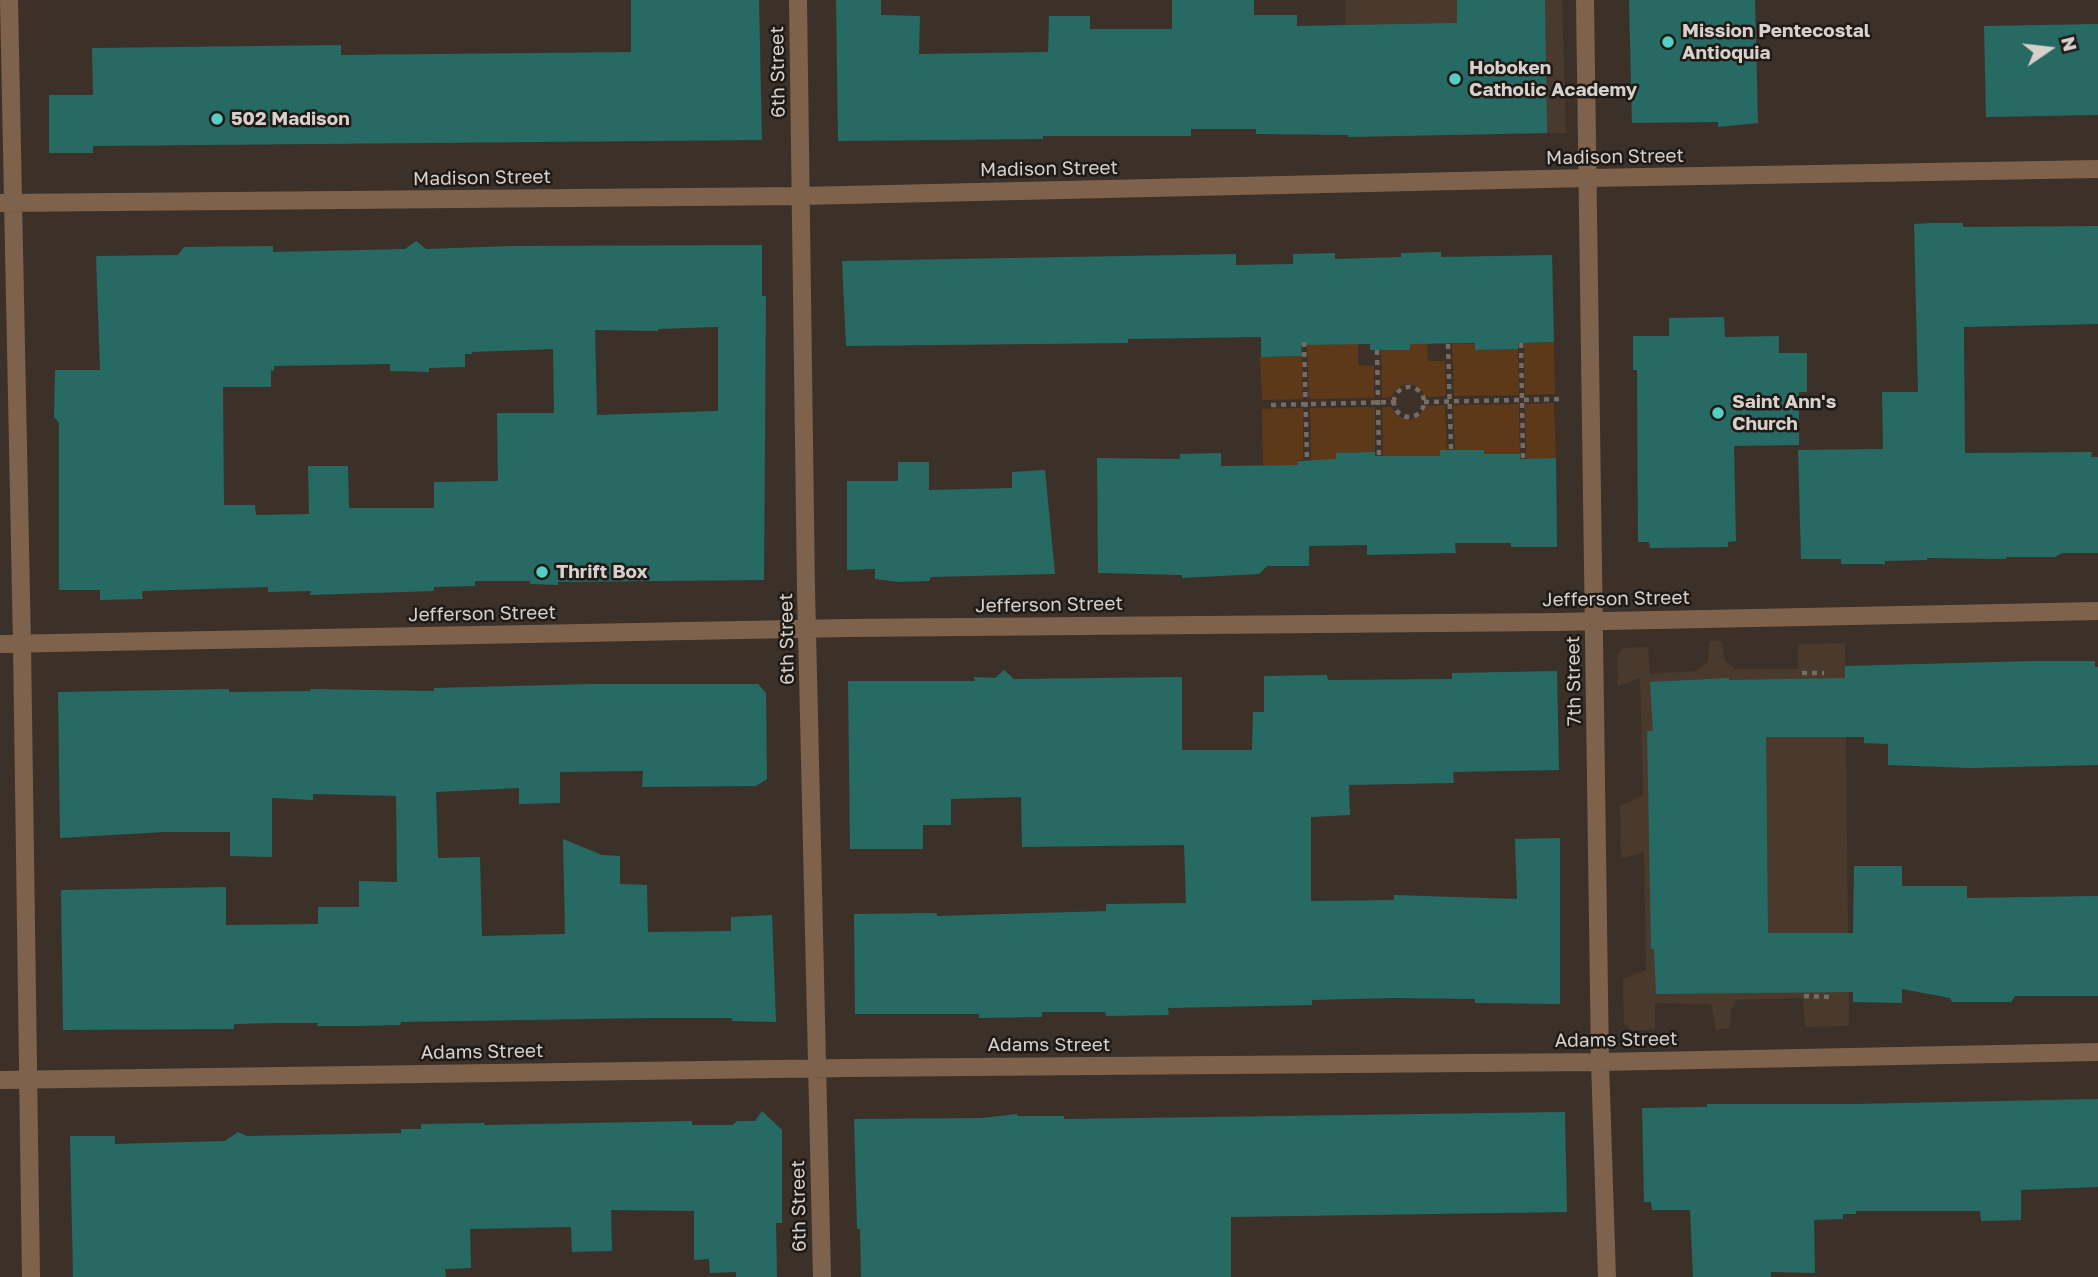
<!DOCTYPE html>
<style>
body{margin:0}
#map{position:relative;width:2098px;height:1277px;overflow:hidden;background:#3b3129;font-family:"Golos Text",sans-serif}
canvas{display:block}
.north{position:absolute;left:2014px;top:14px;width:70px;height:70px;-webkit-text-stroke:5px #1f1a16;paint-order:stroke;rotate:76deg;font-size:19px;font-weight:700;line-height:28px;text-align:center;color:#d7d0cb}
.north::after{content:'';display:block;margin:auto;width:24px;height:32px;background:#d7d0cb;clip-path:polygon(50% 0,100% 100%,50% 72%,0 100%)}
</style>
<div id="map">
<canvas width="2098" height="1277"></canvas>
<div class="north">N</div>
</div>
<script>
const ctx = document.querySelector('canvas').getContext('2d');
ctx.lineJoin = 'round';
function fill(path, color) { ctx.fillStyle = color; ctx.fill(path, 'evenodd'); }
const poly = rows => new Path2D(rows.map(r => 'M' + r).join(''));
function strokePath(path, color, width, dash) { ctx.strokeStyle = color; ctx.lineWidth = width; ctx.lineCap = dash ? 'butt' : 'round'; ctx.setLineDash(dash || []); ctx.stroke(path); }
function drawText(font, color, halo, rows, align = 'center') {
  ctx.font = font + ' "Golos Text",sans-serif'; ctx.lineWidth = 5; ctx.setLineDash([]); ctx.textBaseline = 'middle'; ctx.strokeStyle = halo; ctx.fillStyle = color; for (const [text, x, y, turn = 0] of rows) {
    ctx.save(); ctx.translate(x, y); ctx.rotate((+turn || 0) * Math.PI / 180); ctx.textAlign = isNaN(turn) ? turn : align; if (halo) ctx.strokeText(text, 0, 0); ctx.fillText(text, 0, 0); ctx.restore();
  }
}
fill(poly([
 [1345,0,1562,0,1566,133,1348,137],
 [1718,640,1723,644,1724,659,1735,669,1798,669,1798,644,1845,643,1849,1026,1805,1027,1803,998,1737,1000,1731,1010,1730,1028,1716,1030,1711,1004,1655,1003,1655,1029,1632,1031,1624,1024,1623,979,1646,970,1644,852,1621,859,1620,806,1643,795,1640,678,1618,686,1617,655,1623,648,1648,647,1650,674,1696,671,1708,661,1709,644,1711,641]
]), '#4a3a2d');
fill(poly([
 [1427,338,1428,361,1445,361,1446,396,1426,397,1420,388,1408,383,1397,388,1391,397,1382,398,1381,350,1410,339],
 [1307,342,1358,344,1358,365,1374,366,1374,398,1309,399],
 [1554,342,1555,394,1525,395,1524,343],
 [1452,344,1475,344,1476,350,1518,349,1519,395,1454,396],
 [1302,356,1303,399,1262,400,1260,357],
 [1554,403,1556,458,1526,459,1525,404],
 [1519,404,1520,454,1484,454,1484,450,1455,450,1453,405],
 [1445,405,1447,450,1440,460,1383,456,1382,407,1391,407,1399,417,1410,420,1420,415,1426,406],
 [1375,407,1375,452,1337,453,1336,460,1311,460,1310,408],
 [1303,408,1303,460,1298,460,1298,465,1263,465,1262,409]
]), '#5d391a');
fill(poly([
 [631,0,759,0,762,140,93,146,93,153,49,153,49,95,93,95,92,48,341,45,341,55,631,52],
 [836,0,881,0,881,15,920,16,919,54,1048,52,1049,16,1090,16,1090,29,1172,29,1172,0,1254,0,1254,15,1297,15,1297,26,1457,23,1457,0,1545,0,1547,133,1348,137,1348,135,1256,134,1256,129,1191,129,1191,136,1043,136,1043,139,838,141],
 [1629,0,1755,0,1758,123,1718,127,1718,122,1632,123],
 [2098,24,2098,115,1986,117,1984,26],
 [1930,223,1963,223,1963,227,2098,226,2098,324,1964,327,1964,341,1965,453,2092,452,2091,457,2098,457,2098,553,2062,553,2055,557,2006,557,2006,559,1927,558,1927,560,1885,561,1885,564,1841,564,1841,559,1801,559,1798,450,1883,449,1882,392,1918,392,1914,224],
 [416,241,426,249,510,246,762,245,762,296,766,296,764,580,558,582,558,585,530,584,530,581,475,581,475,586,434,587,434,591,310,595,311,591,268,592,268,587,142,591,143,599,100,600,100,590,59,590,59,423,54,417,55,370,100,370,96,256,178,255,184,247,273,246,273,252,405,249],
 [718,327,718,411,597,415,595,330,658,331,658,329],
 [553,349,554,413,497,413,498,481,434,482,434,508,349,508,348,466,308,466,309,514,256,515,255,505,224,505,223,387,271,387,271,370,274,371,274,366,390,364,390,371,429,372,429,368,465,367,465,354,472,354,472,352],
 [1441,252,1441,257,1552,255,1554,342,1518,343,1518,349,1475,350,1475,343,1410,344,1410,350,1370,350,1370,344,1301,345,1302,356,1261,357,1261,337,1128,339,1128,343,846,346,842,261,1236,254,1236,265,1293,264,1293,254,1335,253,1335,259,1401,257,1401,253],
 [1724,317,1725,337,1779,336,1779,353,1807,353,1807,392,1799,392,1799,445,1734,446,1736,541,1728,542,1728,547,1650,548,1649,542,1638,542,1637,370,1633,370,1633,336,1669,336,1669,318],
 [1440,450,1484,450,1484,454,1520,454,1520,459,1556,458,1557,547,1511,547,1511,543,1455,543,1456,553,1367,555,1367,545,1309,546,1309,566,1267,566,1259,574,1182,578,1182,575,1098,573,1097,458,1180,459,1180,454,1221,453,1221,466,1298,465,1298,461,1336,459,1336,453,1375,452,1375,456,1440,456],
 [898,462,929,462,929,490,1012,488,1012,472,1045,470,1055,574,931,577,929,581,898,582,875,579,875,569,847,570,847,481,898,481],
 [2032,661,2095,661,2095,667,2098,667,2098,765,1969,768,1888,765,1888,744,1864,743,1864,737,1766,737,1768,933,1853,933,1854,866,1902,866,1902,886,1967,886,1967,898,2098,896,2098,996,2015,996,2011,1002,1952,1002,1950,998,1902,989,1902,1003,1853,1002,1853,992,1656,994,1654,949,1651,949,1647,731,1653,731,1650,682,1729,678,1729,680,1845,678,1845,666],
 [1004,670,1014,679,1182,677,1182,750,1252,750,1253,712,1264,712,1264,676,1327,675,1328,680,1452,679,1452,673,1557,671,1559,770,1453,772,1454,783,1349,785,1350,815,1311,817,1311,901,1394,900,1394,895,1517,899,1515,839,1560,838,1560,1004,1475,1003,1475,999,1393,998,1312,1000,1312,1005,1168,1008,1169,1015,1106,1016,1105,1012,1042,1012,1042,1017,979,1018,979,1014,855,1014,854,914,937,913,937,916,1106,911,1106,904,1186,903,1184,845,1022,847,1021,797,951,799,951,825,923,825,923,849,850,849,848,681,975,681,974,677,995,678],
 [591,684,758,684,766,693,767,779,756,786,642,787,643,771,560,772,560,803,519,804,519,788,436,792,438,858,480,857,482,936,565,934,563,839,602,855,620,856,620,884,647,885,648,932,731,931,731,917,772,915,776,1022,732,1021,732,1018,651,1018,401,1022,400,1025,356,1026,317,1026,318,1023,275,1023,234,1024,234,1029,63,1030,61,890,226,887,226,925,318,924,318,907,359,907,359,881,397,882,396,796,313,794,313,800,272,798,272,857,230,856,230,832,164,832,60,838,58,692,229,689,229,692,311,691,310,689,434,691,434,688],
 [2098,1099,2098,1187,2021,1190,2021,1220,1981,1221,1980,1211,1856,1211,1856,1214,1843,1214,1843,1219,1814,1220,1815,1273,1771,1272,1771,1277,1693,1277,1690,1210,1652,1210,1651,1202,1644,1202,1642,1108,1707,1107,1707,1104,1853,1104],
 [762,1111,782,1130,782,1223,776,1223,777,1277,736,1277,736,1272,710,1273,709,1259,694,1260,694,1211,611,1210,612,1251,572,1252,571,1227,470,1229,471,1268,445,1269,446,1277,73,1277,70,1136,115,1136,115,1144,225,1141,238,1132,247,1136,401,1133,401,1129,421,1129,421,1124,485,1123,484,1125,692,1121,692,1125,733,1125,737,1121,755,1121],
 [1565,1112,1567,1212,1231,1217,1231,1277,861,1277,860,1229,857,1229,854,1119,982,1118,1017,1114,1018,1116,1064,1116,1064,1119]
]), '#276a64');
strokePath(poly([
 [1304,342,1307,460],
 [1521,343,1523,459],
 [1448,344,1451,450],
 [1377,350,1379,456],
 '1394 402a15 15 0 1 1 30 0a15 15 0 1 1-30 0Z',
 [1424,402,1562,399],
 [1271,405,1394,402],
 [1802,673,1824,673],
 [1804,996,1829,997]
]), '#756c65', 4.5, [5, 5]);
strokePath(poly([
 [9,0,22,644,31,1277],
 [798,0,806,588,822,1277],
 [1585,0,1600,1062,1607,1277],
 [0,203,801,196,1588,178,2098,169],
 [0,644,847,628,1557,622,2098,611],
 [0,1080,846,1068,1600,1062,2098,1052]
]), '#7f624b', 18);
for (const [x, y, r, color] of [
 [1668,42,7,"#56cec4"],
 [1455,79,7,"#56cec4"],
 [217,119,7,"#56cec4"],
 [1718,413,7,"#56cec4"],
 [542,572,7,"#56cec4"]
]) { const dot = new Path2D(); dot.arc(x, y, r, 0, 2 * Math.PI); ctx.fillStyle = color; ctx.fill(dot); strokePath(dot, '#1f1a16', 2.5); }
drawText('bold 19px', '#d7d0cb', '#1f1a16', [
 ["Mission Pentecostal",1682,31],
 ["Antioquia",1682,53],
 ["Hoboken",1469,68],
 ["Catholic Academy",1469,90],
 ["502 Madison",231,119],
 ["Saint Ann's",1732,402],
 ["Church",1732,424],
 ["Thrift Box",556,572]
], 'left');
drawText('19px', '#d7d0cb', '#1f1a16', [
 ["6th Street",778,72,-91],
 ["Madison Street",1615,157,-1],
 ["Madison Street",1049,169,-1],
 ["Madison Street",482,178,-1],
 ["Jefferson Street",1616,599,-1],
 ["Jefferson Street",1049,605,-1],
 ["Jefferson Street",482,614,-1],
 ["6th Street",787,639,-91],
 ["7th Street",1574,681,-91],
 ["Adams Street",1616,1040,-1],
 ["Adams Street",1049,1045],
 ["Adams Street",482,1052,-1],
 ["6th Street",799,1206,-91]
]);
</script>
